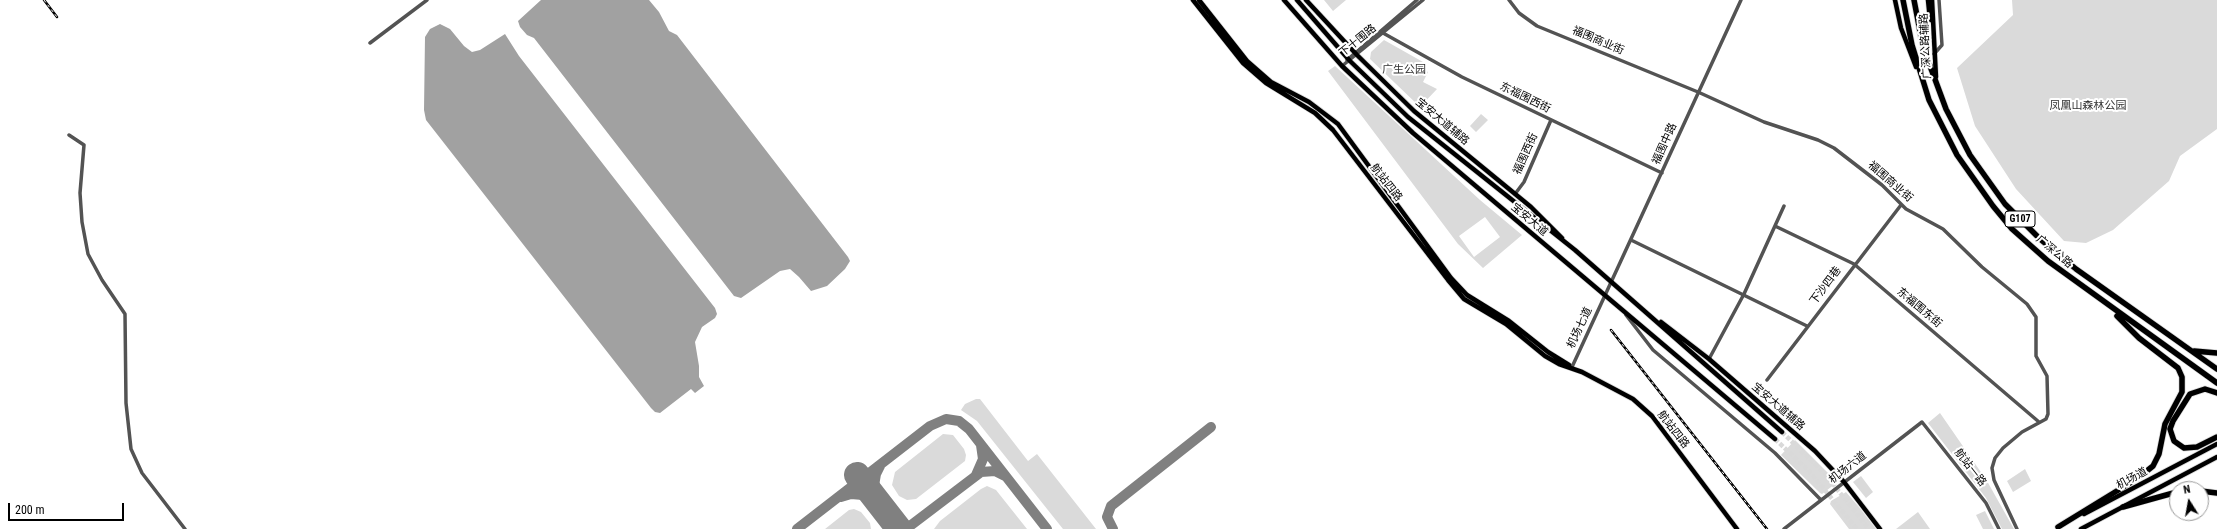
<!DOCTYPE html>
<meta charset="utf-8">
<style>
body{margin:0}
#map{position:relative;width:2217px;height:529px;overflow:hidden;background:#fff;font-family:"Roboto Condensed",sans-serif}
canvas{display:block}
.north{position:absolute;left:2169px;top:481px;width:40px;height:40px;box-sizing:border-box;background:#fff;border:1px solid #999;border-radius:50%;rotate:349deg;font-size:11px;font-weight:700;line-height:16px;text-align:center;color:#000}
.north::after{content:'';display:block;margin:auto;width:14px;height:18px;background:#000;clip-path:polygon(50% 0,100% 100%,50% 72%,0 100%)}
.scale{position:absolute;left:8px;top:503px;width:116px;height:18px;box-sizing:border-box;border:2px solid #000;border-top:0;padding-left:5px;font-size:12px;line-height:14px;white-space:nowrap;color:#000;-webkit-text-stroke:3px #fff;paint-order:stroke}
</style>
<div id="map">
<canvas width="2217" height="529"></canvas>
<div class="north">N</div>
<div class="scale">200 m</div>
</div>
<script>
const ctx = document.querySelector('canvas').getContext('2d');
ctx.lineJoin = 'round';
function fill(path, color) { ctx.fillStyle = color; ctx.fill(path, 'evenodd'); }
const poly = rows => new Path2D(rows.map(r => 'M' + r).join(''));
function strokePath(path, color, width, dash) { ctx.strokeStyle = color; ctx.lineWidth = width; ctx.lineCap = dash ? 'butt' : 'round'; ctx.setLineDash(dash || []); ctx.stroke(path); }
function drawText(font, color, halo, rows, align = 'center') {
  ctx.font = font + ' "Roboto Condensed","Noto Sans SC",sans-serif'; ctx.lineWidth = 4; ctx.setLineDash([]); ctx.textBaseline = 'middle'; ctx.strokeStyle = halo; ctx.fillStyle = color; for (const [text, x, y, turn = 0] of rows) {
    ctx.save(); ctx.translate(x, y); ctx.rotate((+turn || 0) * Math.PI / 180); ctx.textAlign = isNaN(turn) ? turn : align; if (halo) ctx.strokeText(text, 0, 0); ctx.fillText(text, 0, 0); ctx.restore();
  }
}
fill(poly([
 [1324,0,1346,0,1333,11],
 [2012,0,2217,0,2217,129,2180,156,2169,181,2113,230,2086,243,2064,241,2016,189,1975,126,1957,68,2013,15],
 [1384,40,1423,62,1420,67,1428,72,1423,82,1437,89,1420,107,1370,59,1371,52],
 [1335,66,1480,200,1522,235,1483,268,1458,244,1328,71],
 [1485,217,1500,237,1474,257,1459,236],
 [1481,114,1488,120,1476,132,1470,126],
 [976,399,980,399,1028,461,1037,454,1096,529,1063,529,977,421,961,410,965,404],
 [1940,413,1987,481,2014,529,2002,529,1986,498,1928,423],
 [943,434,953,435,964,449,966,455,965,461,916,499,907,500,899,496,892,485,895,472],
 [1795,440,1835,480,1835,484,1822,494,1820,493,1781,455],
 [2025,469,2031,481,2013,492,2007,481],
 [1861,476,1873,492,1866,498,1853,482],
 [987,486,996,490,1027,529,934,529,940,521,981,489],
 [1846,492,1859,507,1876,529,1849,529,1830,504,1831,501],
 [854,509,861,512,870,523,871,529,825,529,849,510],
 [1985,511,1994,529,1983,529,1976,515],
 [1918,512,1930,529,1896,529]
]), '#dadada');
fill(poly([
 [541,0,649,0,659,12,669,31,677,35,848,257,850,261,845,269,827,286,811,291,799,277,790,269,780,271,741,298,734,296,534,38,527,35,520,27,518,21],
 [440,24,450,29,464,46,472,52,480,50,505,34,519,56,715,308,717,314,715,318,702,327,695,342,699,366,699,377,704,386,695,393,691,389,660,413,655,412,651,408,426,120,424,110,425,37,430,29]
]), '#a1a1a1');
strokePath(poly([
 [976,475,983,459,981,445],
 [841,497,851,494,863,495,873,499,882,507],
 [880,504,874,486,876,474,880,466],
 [797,529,930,426,946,419,959,421,969,429,1047,529],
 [906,529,981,472,995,471,1005,476],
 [1113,529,1107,517,1111,506,1211,427]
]), '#808080', 10);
strokePath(poly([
 [857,475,899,529]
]), '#808080', 26);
strokePath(poly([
 [1782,432,1825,474,1869,529],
 [1775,439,1809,471,1857,529]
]), '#d9d9d9', 4.5, [4.5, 2]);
const major = poly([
 [1193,0,1243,63,1266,83,1315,113,1333,130,1448,280,1464,299,1506,324,1545,356,1559,364,1582,372,1633,399,1652,416,1737,529],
 [1199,0,1247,61,1271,82,1309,102,1338,124,1451,278,1467,295,1509,321,1548,352,1569,365],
 [1284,0,1342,66,1413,133,1775,439],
 [1297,0,1350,61,1408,117,1575,250,1782,432],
 [1306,0,1357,55,1414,111,1531,207,1562,238],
 [1895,0,1901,28,1916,67],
 [1928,0,1930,20],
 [1932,0,1936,77],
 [1661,322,1709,359,1815,451,1844,482,1880,529],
 [2084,514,2217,444],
 [2081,529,2217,457]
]);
const highway = poly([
 [1903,0,1912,45,1929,100,1957,155,1993,206,2012,229,2048,261,2217,383],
 [1914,0,1923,47,1946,109,1970,155,2005,204,2040,239,2076,269,2217,369],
 [2194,351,2217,353],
 [2217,393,2205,389,2190,394,2173,421,2170,429,2174,441,2184,448,2197,447,2217,437],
 [2201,491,2217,493],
 [2123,507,2177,492],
 [2058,527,2138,478,2153,466,2159,454,2165,424,2182,392,2182,377,2178,368,2139,338,2117,316]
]);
strokePath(major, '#dbdbdb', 6);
strokePath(highway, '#dbdbdb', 7);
strokePath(poly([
 [1509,0,1519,13,1537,26,1698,92,1764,122,1818,140,1834,148,1882,185,1906,209,1943,229,1982,267,2027,304,2036,317,2036,356,2047,376,2048,414,2046,419,2022,432,2003,448,1995,458,1992,468,1994,480,2017,529],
 [1383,33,1462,77,1662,173],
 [370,43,427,0],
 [1934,54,1942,45,1939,0],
 [1347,60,1417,0],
 [1342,66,1423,0],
 [69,135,84,145,80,193,82,222,88,254,102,280,125,314,126,403,131,449,142,473,185,529],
 [1515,194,1524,182,1551,120],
 [1775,226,1854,264,2039,422],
 [1631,240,1807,326],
 [1626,315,1653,350,1775,453,1821,500],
 [1709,359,1744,294,1784,206],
 [1572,367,1741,0],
 [1767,380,1901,205],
 [1784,529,1922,422,1986,503,1999,529]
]), '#535353', 3.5);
strokePath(major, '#000', 4.5);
strokePath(highway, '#000', 5.5);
const rail = poly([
 [44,0,57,17],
 [1611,330,1767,529]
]);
strokePath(rail, '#000', 2.5);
strokePath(rail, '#fff', 1, [3]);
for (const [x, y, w] of [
 [2020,219,30]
]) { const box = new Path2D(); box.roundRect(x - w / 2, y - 8, w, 16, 3); ctx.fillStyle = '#fff'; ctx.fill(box); strokePath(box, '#000', 1); }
drawText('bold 10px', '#000', null, [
 ["G107",2020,219]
]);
drawText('11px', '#000', '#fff', [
 ["下十围路",1358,41,-39],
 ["福围商业街",1598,41,23],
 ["广深公路辅路",1926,46,-93],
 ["东福围西街",1525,98,26],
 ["宝安大道辅路",1442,122,40],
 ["福围中路",1665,144,-66],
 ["福围西街",1526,154,-66],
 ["福围商业街",1890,182,41],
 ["航站四路",1386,183,52],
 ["宝安大道",1529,220,40],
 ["广深公路",2054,252,40],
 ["下沙四巷",1826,286,-53],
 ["东福围东街",1919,308,40],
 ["机场七道",1580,328,-65],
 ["宝安大道辅路",1778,407,41],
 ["航站四路",1673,430,52],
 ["机场六道",1848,468,-38],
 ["航站一路",1970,468,52],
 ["机场道",2132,479,-28]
]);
drawText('11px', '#313131', '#fff', [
 ["广生公园",1404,70],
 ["凤凰山森林公园",2088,106]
]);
</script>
